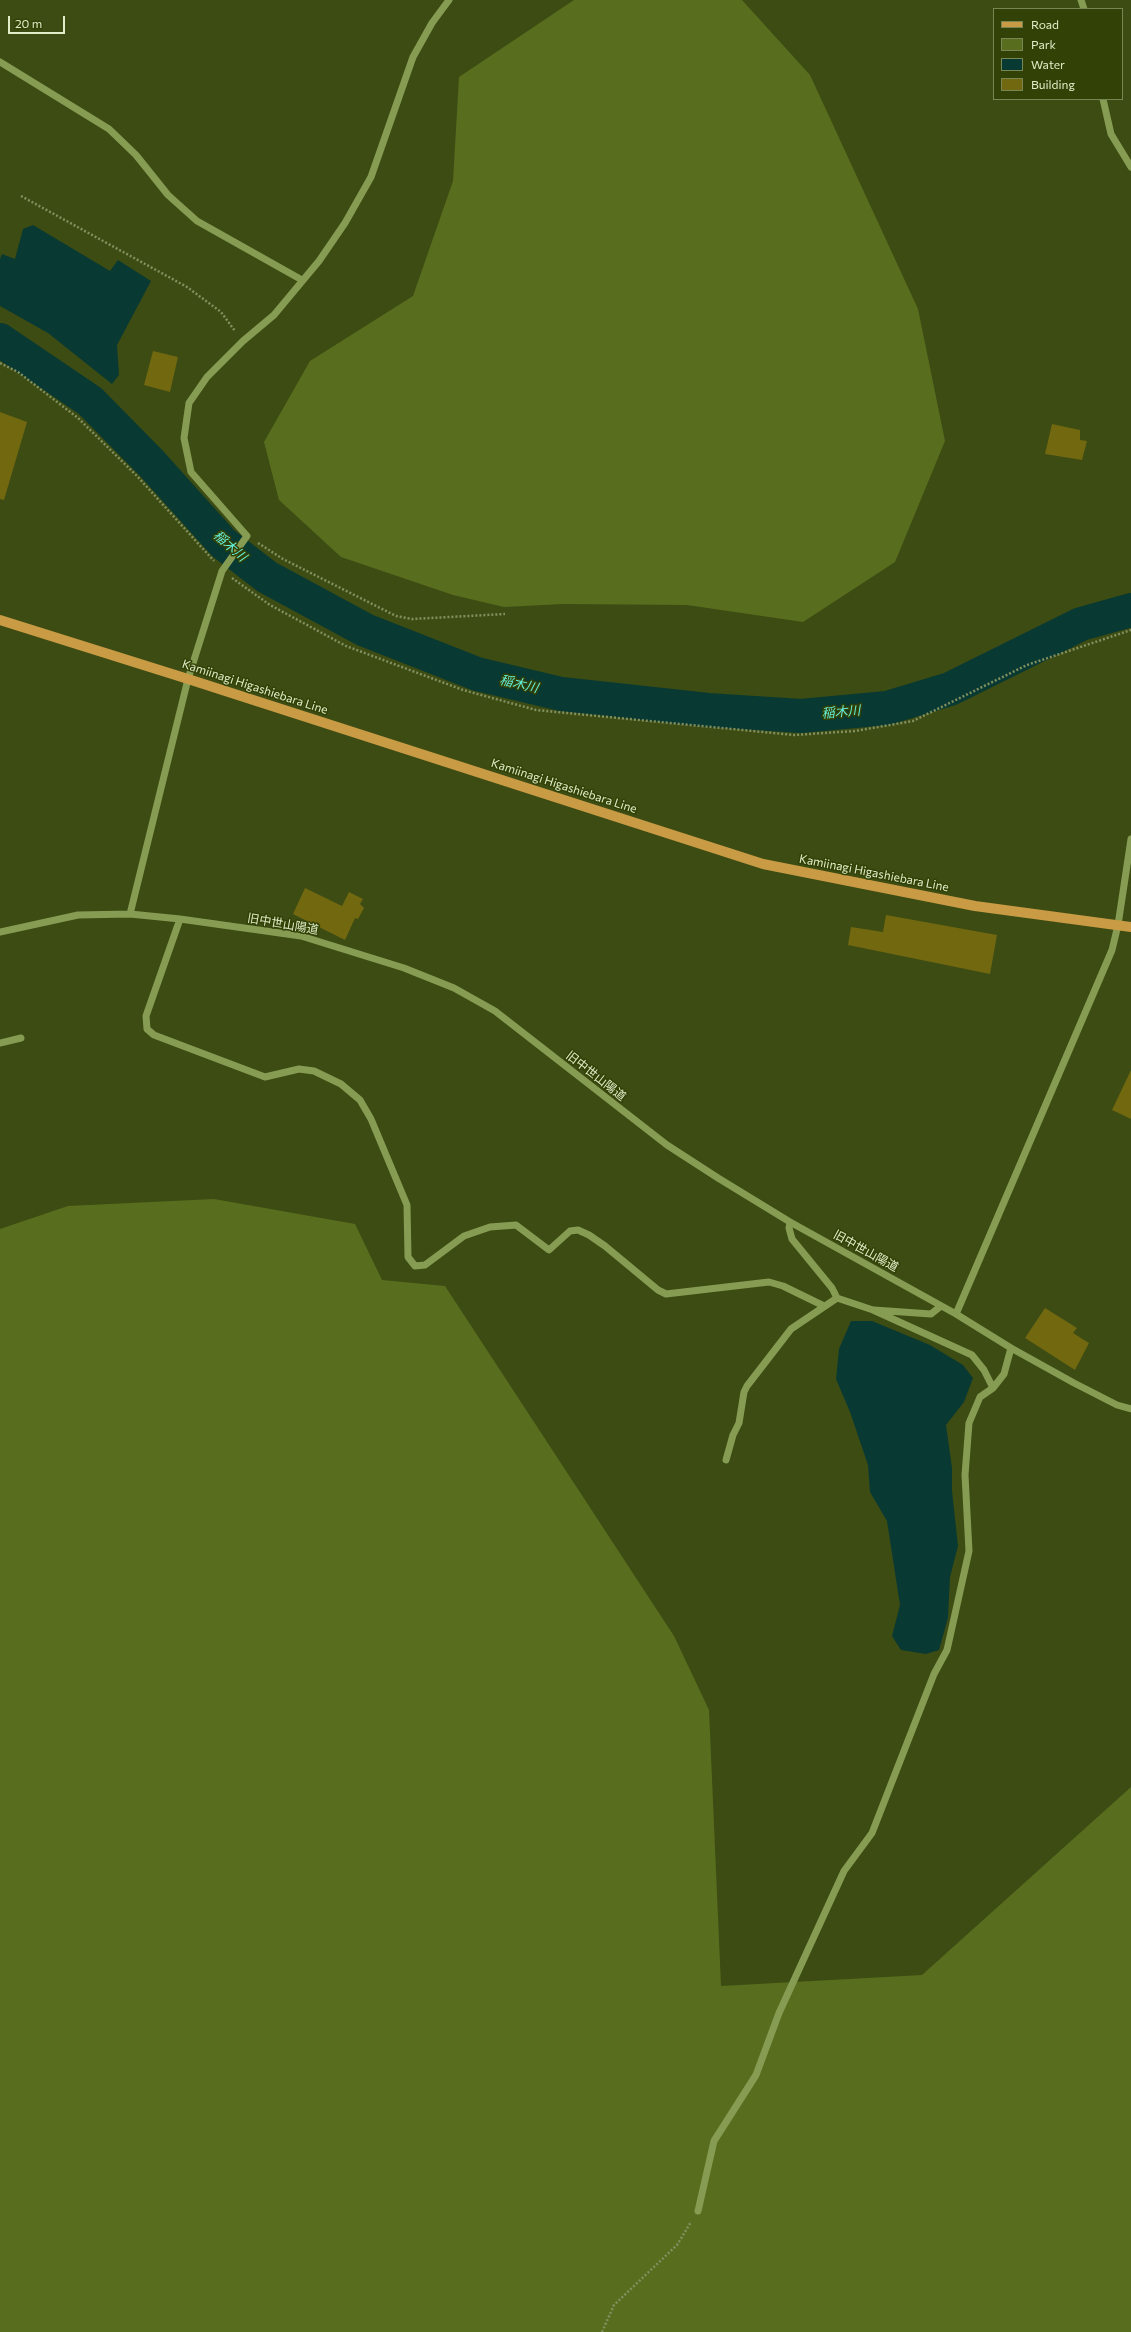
<!DOCTYPE html>
<meta charset="utf-8">
<style>
body{margin:0}
#map{position:relative;width:1131px;height:2332px;overflow:hidden;background:#3d4c13;font-family:Commissioner,sans-serif}
canvas{display:block}
.legend{position:absolute;left:993px;top:8px;width:130px;height:92px;box-sizing:border-box;background:#324105;border:1px solid #788653;margin:0;padding:5px 7px;list-style:none;font-size:12px;color:#e0edc8}
.legend li{display:flex;align-items:center;gap:8px;height:20px}
.legend b{width:20px;border:1px solid #788653}
.scale{position:absolute;left:8px;top:16px;width:57px;height:18px;box-sizing:border-box;border:2px solid #e0edc8;border-top:0;padding-left:5px;font-size:12px;line-height:14px;white-space:nowrap;color:#e0edc8;-webkit-text-stroke:3px #324105;paint-order:stroke}
</style>
<div id="map">
<canvas width="1131" height="2332"></canvas>
<ul class="legend">
<li><b style="height:5px;background:#c89b44"></b>Road</li>
<li><b style="height:11px;background:#596d1e"></b>Park</li>
<li><b style="height:11px;background:#093933"></b>Water</li>
<li><b style="height:11px;background:#716810"></b>Building</li>
</ul>
<div class="scale">20 m</div>
</div>
<script>
const ctx = document.querySelector('canvas').getContext('2d');
ctx.lineJoin = 'round';
function fill(path, color) { ctx.fillStyle = color; ctx.fill(path, 'evenodd'); }
const poly = rows => new Path2D(rows.map(r => 'M' + r).join(''));
function strokePath(path, color, width, dash) { ctx.strokeStyle = color; ctx.lineWidth = width; ctx.lineCap = dash ? 'butt' : 'round'; ctx.setLineDash(dash || []); ctx.stroke(path); }
function drawText(font, color, halo, rows, align = 'center') {
  ctx.font = font + ' Commissioner,"Noto Sans JP",sans-serif'; ctx.lineWidth = 3; ctx.setLineDash([]); ctx.textBaseline = 'middle'; ctx.strokeStyle = halo; ctx.fillStyle = color; for (const [text, x, y, turn = 0] of rows) {
    ctx.save(); ctx.translate(x, y); ctx.rotate((+turn || 0) * Math.PI / 180); ctx.textAlign = isNaN(turn) ? turn : align; if (halo) ctx.strokeText(text, 0, 0); ctx.fillText(text, 0, 0); ctx.restore();
  }
}
fill(poly([
 [574,0,742,0,810,75,918,309,945,441,895,562,803,622,687,605,563,604,504,607,453,595,341,557,279,500,264,442,310,361,413,296,453,181,459,77],
 [214,1199,355,1224,382,1280,445,1286,674,1636,709,1710,721,1986,922,1975,1131,1787,1131,2332,0,2332,0,1229,68,1206]
]), '#596d1e');
fill(poly([
 [33,225,110,271,118,260,151,281,117,345,119,375,112,384,48,333,0,306,0,259,2,254,15,259,23,229],
 [851,1321,872,1321,930,1345,963,1365,973,1378,964,1402,946,1425,952,1468,952,1491,958,1546,950,1577,948,1618,939,1650,926,1654,901,1650,892,1636,900,1605,887,1521,870,1492,868,1465,850,1412,836,1379,839,1349]
]), '#093933');
strokePath(poly([
 [0,340,90,401,152,464,223,543,267,577,365,630,477,674,561,694,708,710,801,716,887,708,950,689,1081,624,1131,610]
]), '#093933', 34);
fill(poly([
 [153,351,178,357,170,392,144,385],
 [0,412,27,422,4,500,0,499],
 [1052,424,1080,430,1080,440,1087,441,1082,460,1045,454],
 [305,888,342,906,349,892,363,899,360,904,364,908,358,919,355,918,345,940,293,914],
 [886,915,997,935,990,974,848,945,851,927,883,932],
 [1131,1070,1131,1119,1112,1110],
 [1045,1308,1077,1328,1073,1333,1089,1343,1075,1370,1025,1338]
]), '#716810');
strokePath(poly([
 [21,196,187,287,221,312,235,331],
 [0,363,18,372,78,418,137,476,214,561],
 [258,543,283,559,396,616,412,619,505,614],
 [232,578,270,605,346,646,463,690,536,710,794,735,855,731,913,721,1027,665,1131,630],
 [602,2332,614,2305,677,2245,691,2222]
]), '#82905f', 2.5, [2, 2]);
strokePath(poly([
 [1081,0,1084,9],
 [0,62,109,129,136,155,168,195,197,221,302,280],
 [1103,99,1111,134,1131,167],
 [130,914,188,679,222,571,247,536,191,472,184,438,189,403,207,377,243,341,274,315,319,261,345,223,371,177,413,57,432,23,449,0],
 [180,919,146,1016,147,1029,154,1035,265,1077,299,1069,314,1071,341,1084,360,1100,371,1119,407,1205,408,1257,415,1266,425,1265,464,1236,490,1227,516,1225,549,1250,570,1231,578,1230,589,1235,605,1246,658,1290,666,1294,769,1282,783,1286,824,1306],
 [0,932,78,915,130,914,180,919,301,936,404,968,454,988,495,1011,667,1145,718,1178,790,1222,956,1314,1011,1348,1074,1383,1117,1405,1131,1409],
 [0,1043,21,1038],
 [790,1222,789,1228,792,1239,832,1288,837,1298,873,1310,972,1355,984,1370,993,1388],
 [874,1310,931,1314,941,1306],
 [956,1314,1112,950,1118,925,1131,839],
 [726,1460,733,1435,739,1423,744,1392,747,1386,791,1329,837,1298],
 [698,2211,714,2141,756,2075,779,2013,844,1871,872,1833,934,1674,947,1650,969,1551,965,1475,969,1423,980,1397,993,1388,1004,1374,1011,1348]
]), '#869c53', 7);
strokePath(poly([
 [0,620,188,679,763,864,975,906,1131,927]
]), '#c89b44', 10);
drawText('12px', '#e0edc8', '#324105', [
 ["Kamiinagi Higashiebara Line",255,687,18],
 ["Kamiinagi Higashiebara Line",564,786,18],
 ["Kamiinagi Higashiebara Line",874,873,11],
 ["旧中世山陽道",283,924,10],
 ["旧中世山陽道",596,1076,38],
 ["旧中世山陽道",866,1251,29]
]);
drawText('italic 13px', '#63efdc', '#324105', [
 ["稲木川",230,546,41],
 ["稲木川",519,684,13],
 ["稲木川",841,712,-5]
]);
</script>
